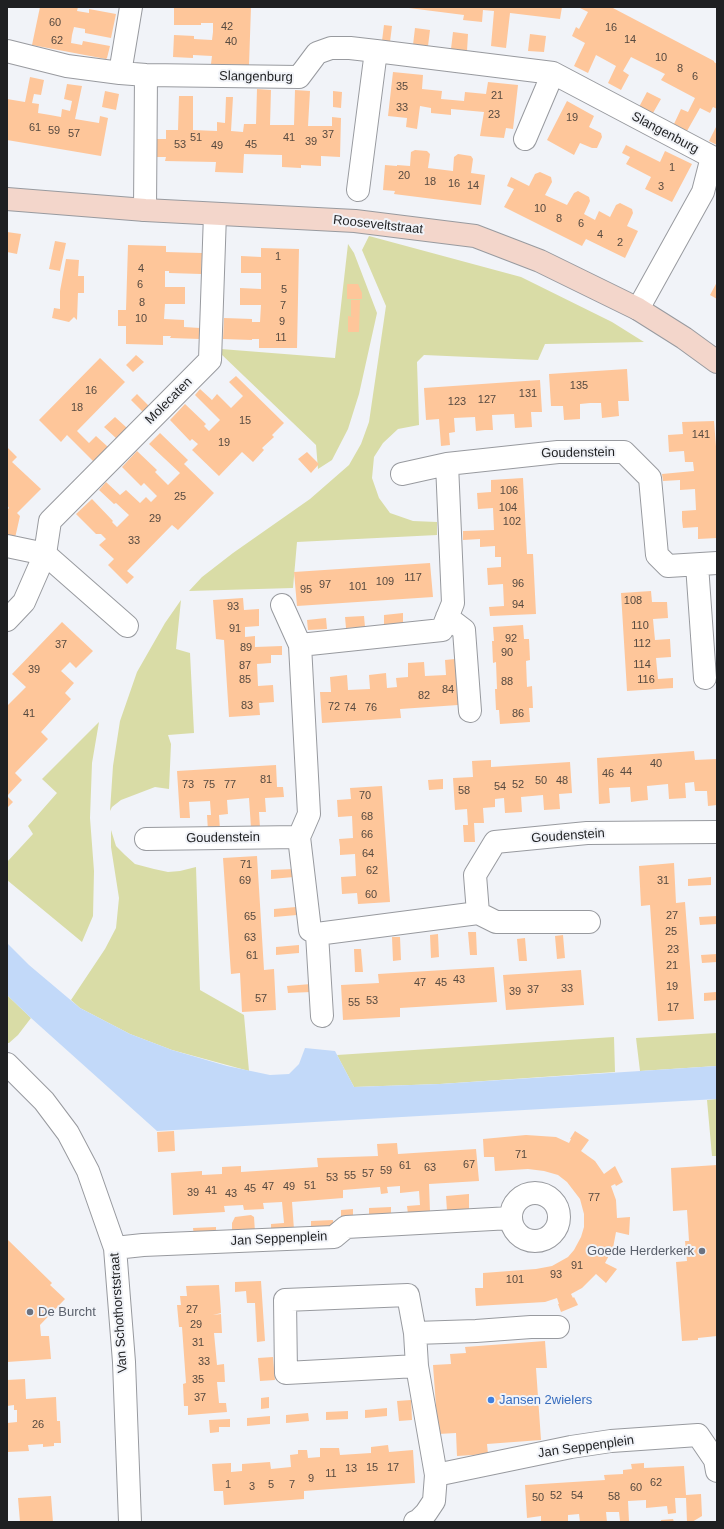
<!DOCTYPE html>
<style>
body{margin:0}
#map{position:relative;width:724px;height:1529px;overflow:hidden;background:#f1f3f8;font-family:Helvetica,sans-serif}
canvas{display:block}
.frame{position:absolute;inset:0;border:8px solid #1f2022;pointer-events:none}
</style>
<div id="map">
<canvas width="724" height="1529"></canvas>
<div class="frame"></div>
</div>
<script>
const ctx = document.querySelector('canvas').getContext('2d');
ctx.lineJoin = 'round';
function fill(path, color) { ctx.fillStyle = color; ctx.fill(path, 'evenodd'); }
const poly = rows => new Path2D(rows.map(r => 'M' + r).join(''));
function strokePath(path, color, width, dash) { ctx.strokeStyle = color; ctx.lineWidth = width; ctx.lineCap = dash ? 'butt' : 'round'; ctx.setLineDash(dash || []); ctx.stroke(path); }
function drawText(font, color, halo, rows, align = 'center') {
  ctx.font = font + ' Helvetica,sans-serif'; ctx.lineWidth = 4; ctx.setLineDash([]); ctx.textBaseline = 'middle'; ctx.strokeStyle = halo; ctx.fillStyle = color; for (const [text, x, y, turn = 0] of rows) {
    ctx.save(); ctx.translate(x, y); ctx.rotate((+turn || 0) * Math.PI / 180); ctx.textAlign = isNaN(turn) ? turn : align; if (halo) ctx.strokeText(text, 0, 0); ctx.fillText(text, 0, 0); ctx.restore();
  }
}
fill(poly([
 [369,236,521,277,612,322,644,342,545,344,538,360,424,355,417,362,419,425,398,429,383,443,374,457,372,478,379,498,390,513,413,521,437,522,437,535,297,542,293,588,189,591,202,577,233,553,310,499,349,465,361,444,369,422,386,306,362,250],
 [348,244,354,253,377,313,359,394,348,429,332,460,318,469,316,445,220,353,221,349,335,358],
 [181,600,176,649,190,653,194,733,168,735,171,744,169,789,155,787,121,800,112,807,110,811,113,766,120,721,137,672,165,623],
 [99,722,92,763,90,818,94,871,93,916,82,942,7,880,7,862,33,834,28,826,57,793,42,779],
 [111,830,116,846,125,855,135,864,154,869,168,872,180,871,196,867,200,990,244,1015,249,1071,172,1050,130,1034,80,1008,71,1000,105,949,116,928,119,898,111,847],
 [7,995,31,1018,18,1035,9,1043,7,1043],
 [717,1033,717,1066,640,1071,636,1038],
 [614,1037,615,1072,440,1084,354,1087,337,1055],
 [717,1099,717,1156,712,1156,707,1100]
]), '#d9dca6');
fill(poly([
 [7,943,29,965,80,1008,130,1034,172,1050,227,1066,270,1075,289,1074,299,1064,305,1048,335,1051,354,1087,440,1084,717,1066,717,1099,157,1131,31,1018,7,995]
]), '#c2d9f9');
fill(poly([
 [40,7,78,7,77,11,89,13,89,9,116,14,111,38,85,33,85,29,74,27,72,35,71,43,82,45,83,41,110,46,107,58,106,59,32,45],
 [174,7,251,7,249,65,211,64,212,56,193,55,193,58,173,57,174,35,194,36,194,39,212,40,213,32,213,23,201,23,201,25,174,25],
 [401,7,562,7,560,19,510,13,506,48,491,46,494,11,483,10,482,22,463,20,464,15],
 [578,7,611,7,714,61,714,62,717,64,717,109,713,107,710,113,700,108,687,131,674,124,681,109,688,112,695,98,661,80,665,74,631,57,623,71,629,75,621,90,608,83,616,66,607,61,596,55,588,73,574,66,585,43,572,36,576,27,579,29,588,12],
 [384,25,392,26,390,42,382,41],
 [415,28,430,30,428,46,413,45],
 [453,32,468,34,467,51,451,49],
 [530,34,546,36,544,52,528,51],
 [393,72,423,75,422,89,442,91,441,99,464,101,465,92,486,94,488,82,518,85,513,129,506,128,504,138,480,136,484,112,451,109,451,115,431,113,431,108,420,106,417,129,406,127,407,118,388,116],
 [30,77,44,80,41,95,34,94,32,103,39,104,38,113,50,115,61,117,62,109,70,111,72,101,64,99,67,84,82,86,75,119,99,123,100,116,108,118,101,156,7,140,7,99,25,102],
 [257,89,271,90,270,125,294,125,295,90,310,91,308,126,332,126,332,117,341,118,340,157,321,156,321,166,301,165,301,168,282,167,282,155,244,154,243,173,215,172,216,162,165,161,166,157,154,157,155,139,166,139,166,130,178,130,179,96,193,96,193,130,217,131,217,122,225,123,226,97,233,97,231,131,243,132,244,124,256,124],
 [105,91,119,94,116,110,102,107],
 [333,91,342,92,341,108,333,107],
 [647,92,661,99,653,113,639,107],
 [567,101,594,116,589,127,601,133,602,137,597,148,592,148,580,143,574,155,547,140],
 [717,125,717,145,709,141],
 [626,145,660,162,665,151,692,164,672,202,645,189,651,177,626,164,630,157,622,153],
 [415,150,427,151,430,154,428,168,453,171,454,157,458,154,471,156,473,159,471,173,485,175,481,205,394,194,395,191,383,190,385,165,397,166,397,165,410,166,411,152],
 [540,172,551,177,552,182,545,195,567,205,574,193,578,191,589,197,590,201,584,214,595,220,599,211,610,217,616,205,620,203,632,209,633,213,627,226,638,231,625,258,586,239,582,246,504,207,514,189,507,186,511,177,529,186,535,174],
 [7,232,21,234,17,254,7,252],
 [55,241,66,243,60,271,49,269],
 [128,245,166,246,166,252,202,253,201,274,169,273,169,271,165,271,165,287,185,287,185,304,165,304,164,319,184,320,184,327,200,328,200,339,170,338,171,336,163,336,163,345,126,344,126,326,118,326,118,310,126,310],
 [261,248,299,249,297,348,259,348,259,339,252,339,252,340,223,339,224,318,252,319,252,322,260,322,261,305,240,305,240,288,261,289,261,273,241,273,241,256,261,257],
 [66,259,79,260,78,276,84,276,84,293,78,293,77,320,74,317,69,322,52,318,54,308,60,309,60,291],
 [717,282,717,299,710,295],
 [347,284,358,284,362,293,362,299,347,299],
 [351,300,360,300,359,332,348,332,348,316,355,317,351,316],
 [136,355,144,362,133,372,126,365],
 [100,358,125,382,77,431,89,443,96,436,108,447,94,462,67,435,61,442,39,420],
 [627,369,629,401,618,401,619,416,602,418,601,403,590,403,580,404,580,419,564,420,563,406,551,406,549,374],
 [236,376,284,423,272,435,274,437,262,448,264,450,253,462,242,452,219,476,192,450,198,444,192,439,190,441,170,420,185,404,206,424,204,426,209,431,220,420,195,395,200,389,212,400,217,394,231,408,243,396,229,382],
 [540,380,542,412,531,412,532,427,515,428,514,414,492,415,493,430,485,430,476,431,475,417,454,418,455,432,449,433,450,445,441,446,439,419,426,420,424,388],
 [137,394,149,406,143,412,131,400],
 [115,417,127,428,117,439,104,427],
 [714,421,717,459,717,538,698,539,698,527,683,528,682,520,682,511,696,510,695,489,680,490,680,480,663,481,662,474,694,471,693,462,685,462,684,451,669,452,668,435,683,434,682,422],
 [160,433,188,460,184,464,214,493,178,530,172,525,127,571,134,577,127,584,108,565,114,559,99,545,106,539,101,534,96,534,76,514,92,499,113,521,112,522,117,527,129,515,116,503,114,504,99,490,106,482,120,495,126,490,140,503,146,497,151,502,157,496,144,483,141,486,122,467,137,451,157,470,155,472,168,485,180,473,149,444],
 [7,447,17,457,12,462,41,489,17,513,20,516,15,538,7,536,7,510,9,508,7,505],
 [307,452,319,464,311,473,298,459],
 [523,478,527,554,533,554,536,614,490,616,489,607,504,606,503,584,488,585,487,568,501,567,501,557,495,557,495,546,480,547,480,539,463,540,463,531,494,530,493,508,478,509,477,493,491,492,491,480],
 [430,563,433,597,297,606,294,572],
 [651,591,652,602,667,602,668,618,653,619,654,630,655,640,670,639,671,657,656,658,657,669,658,679,673,678,673,688,627,691,621,593],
 [243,598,244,610,259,609,259,626,245,627,245,637,255,636,255,647,282,646,282,655,271,655,271,663,257,664,258,686,273,685,274,702,259,703,260,715,229,717,224,640,216,639,213,600],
 [403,613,403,624,384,625,384,615],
 [364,616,365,627,346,628,345,617],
 [326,618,327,629,308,630,307,620],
 [62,622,93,651,76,668,70,662,61,671,74,683,65,693,71,699,41,732,48,739,15,773,22,780,7,796,7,706,26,687,12,674],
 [523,625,524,639,529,639,530,660,526,661,527,687,532,686,533,708,529,708,530,722,500,724,499,710,496,710,495,689,497,689,496,662,493,663,492,641,494,641,493,627],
 [455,659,458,705,400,709,401,718,322,723,320,692,331,692,330,677,347,675,348,690,370,689,369,675,386,673,387,688,397,687,396,678,408,677,408,663,424,662,425,676,446,675,445,660],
 [694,751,695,760,717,759,717,805,708,806,707,791,695,791,694,782,685,783,686,798,669,799,668,784,647,786,648,800,638,801,631,802,630,787,609,788,610,803,599,804,597,758],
 [491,760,491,767,570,762,572,793,559,794,560,809,544,810,543,795,521,797,522,812,505,813,504,798,495,799,495,807,483,808,484,823,474,823,475,842,464,842,463,825,468,825,467,809,455,810,453,778,473,777,472,761],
 [276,765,277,787,283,787,284,797,265,798,266,812,259,812,260,828,251,828,249,798,227,800,228,814,219,815,220,830,208,831,207,815,211,815,210,801,189,802,190,818,180,818,177,771],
 [443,779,443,789,429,790,428,780],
 [382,786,390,902,358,904,357,893,342,894,341,877,356,876,355,854,340,855,340,847,339,839,353,838,352,816,338,817,337,800,351,799,350,788],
 [7,796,13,802,7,808],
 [257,856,264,970,274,969,276,1010,242,1012,240,973,231,974,223,858],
 [674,863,676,903,685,902,694,1019,658,1021,650,905,641,906,639,866],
 [294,869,294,877,271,879,271,870],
 [711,877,711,885,688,886,688,879],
 [296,907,297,915,274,917,274,909],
 [717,916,717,924,700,925,699,917],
 [468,932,476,932,477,955,470,955],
 [438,934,439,957,431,958,430,935],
 [563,935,565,958,557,959,555,936],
 [392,937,400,937,401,960,393,961],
 [525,938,527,961,519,961,517,939],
 [299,945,299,953,276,955,276,947],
 [354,949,361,949,363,972,355,972],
 [717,954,717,962,702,963,701,955],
 [494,967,497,1002,400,1008,400,1017,343,1020,341,985,379,983,378,974],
 [581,970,584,1005,506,1010,503,975],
 [311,984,311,992,288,993,287,986],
 [716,992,717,992,717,1000,704,1001,704,993],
 [174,1131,175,1151,158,1152,157,1132],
 [575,1131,589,1140,581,1151,595,1161,604,1174,615,1166,623,1182,616,1186,615,1184,611,1186,616,1200,617,1218,630,1217,629,1235,616,1232,613,1248,605,1263,617,1269,606,1283,596,1274,582,1288,571,1294,573,1298,574,1297,578,1305,561,1312,558,1304,559,1304,557,1298,545,1302,476,1306,475,1288,483,1288,483,1273,536,1269,552,1266,568,1257,574,1250,581,1237,584,1227,584,1214,580,1199,567,1182,558,1175,544,1171,528,1169,495,1171,494,1157,484,1157,483,1139,526,1135,556,1137,569,1143,571,1139,570,1139],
 [397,1143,398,1154,476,1149,479,1181,429,1184,430,1212,408,1214,407,1206,420,1205,419,1191,400,1193,400,1186,387,1187,388,1193,381,1194,380,1187,343,1190,343,1198,292,1202,294,1230,271,1231,271,1224,284,1223,282,1202,263,1203,264,1209,244,1210,243,1205,224,1206,225,1212,173,1215,171,1173,202,1171,202,1175,222,1174,222,1167,241,1166,241,1172,318,1167,317,1158,378,1156,377,1144],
 [717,1165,717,1336,698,1338,698,1340,682,1341,676,1262,687,1261,685,1241,689,1241,687,1210,673,1211,671,1168],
 [469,1194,469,1210,447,1211,446,1196],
 [391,1207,391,1215,369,1216,369,1208],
 [353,1209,353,1217,341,1218,341,1210],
 [251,1215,254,1217,255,1232,232,1234,232,1223,235,1217],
 [333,1220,334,1227,311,1228,311,1221],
 [216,1227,216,1235,194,1236,193,1228],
 [7,1239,52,1283,50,1285,65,1299,40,1325,41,1336,49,1336,51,1359,7,1362],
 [261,1281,265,1341,257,1342,255,1303,247,1303,246,1291,235,1292,235,1282],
 [219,1285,221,1313,213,1315,221,1314,222,1333,214,1333,217,1365,224,1364,225,1382,217,1382,219,1403,226,1403,227,1412,188,1415,188,1406,184,1406,183,1384,186,1383,182,1327,179,1327,177,1305,181,1305,180,1296,187,1296,186,1286],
 [545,1341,547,1368,536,1368,541,1440,487,1444,488,1454,457,1456,456,1433,438,1434,433,1365,451,1364,450,1354,466,1353,465,1347],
 [273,1357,275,1380,260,1381,258,1358],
 [25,1379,26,1399,56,1397,57,1421,60,1421,61,1443,54,1443,54,1446,43,1447,43,1444,28,1445,29,1451,7,1452,7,1423,17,1422,17,1410,14,1410,14,1405,7,1406,7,1380],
 [269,1397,269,1408,261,1409,261,1398],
 [411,1400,412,1420,399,1421,397,1401],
 [387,1408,387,1416,365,1418,365,1410],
 [348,1411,348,1419,326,1420,326,1412],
 [308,1413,309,1421,286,1423,286,1415],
 [270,1416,270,1424,247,1426,247,1418],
 [230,1419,230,1427,219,1427,219,1432,210,1433,209,1420],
 [388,1445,389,1452,413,1450,415,1483,304,1491,304,1499,224,1505,223,1491,214,1491,212,1464,231,1463,231,1472,242,1471,242,1464,270,1462,271,1469,291,1467,290,1455,298,1454,298,1450,307,1450,308,1458,320,1457,320,1448,339,1448,340,1455,371,1453,371,1447],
 [644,1463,644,1468,684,1466,686,1495,701,1494,702,1516,692,1522,687,1522,686,1498,675,1498,676,1513,668,1514,667,1506,646,1508,646,1500,628,1501,629,1521,620,1521,619,1512,606,1512,607,1522,580,1522,579,1514,568,1515,568,1522,541,1522,541,1516,527,1518,525,1485,605,1480,604,1475,623,1474,623,1470,632,1469,631,1464],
 [51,1496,53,1522,20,1522,18,1498],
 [673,1519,674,1522,661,1522,661,1520]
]), '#fec69a');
const street = poly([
 [7,51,67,66,120,73,146,75,299,77,317,53,331,48,350,48,376,51],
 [120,73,131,7],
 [525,139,553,73],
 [358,190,376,51,553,73,712,157,703,192,638,309],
 [145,210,146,75],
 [402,474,447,464,558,452,624,452,650,478,657,555,668,566,717,563],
 [7,546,45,554,127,626],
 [697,565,705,678],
 [282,605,300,645,309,814,299,837,310,930,317,934,322,1016],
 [447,617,464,630,470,711],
 [7,620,24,602,45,554,50,521,210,360,215,214],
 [300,645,442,630,453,603,447,464],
 [146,839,299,837],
 [478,913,475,875,495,842,587,833,717,832],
 [317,934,478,913,496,922,589,922],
 [7,1064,44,1101,68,1133,88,1171,115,1248,124,1362,130,1522],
 '511 1217a24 24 0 1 1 48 0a24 24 0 1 1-48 0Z',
 [115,1248,143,1245,334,1237,346,1227,511,1218],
 [415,1333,476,1331,531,1327,558,1327],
 [417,1366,415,1333,408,1295,285,1300,286,1373,417,1366,436,1475],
 [415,1522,418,1521,426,1513,434,1501,436,1475,571,1447,611,1441,698,1435,715,1460,717,1471]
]);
const secondary = poly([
 [7,199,145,210,355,221,475,236,540,261,638,309,684,338,717,362]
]);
strokePath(street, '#989a9f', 24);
strokePath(secondary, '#989a9f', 24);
strokePath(street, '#fff', 22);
strokePath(secondary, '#f3d6cb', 22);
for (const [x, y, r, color] of [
 [702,1251,4,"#6b7280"],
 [30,1312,4,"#6b7280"],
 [491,1400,4,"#3f7fe0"]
]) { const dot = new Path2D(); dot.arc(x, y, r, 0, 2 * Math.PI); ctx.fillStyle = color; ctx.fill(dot); strokePath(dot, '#f1f3f8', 1.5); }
drawText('11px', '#574a40', null, [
 ["60",55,23],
 ["42",227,27],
 ["16",611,28],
 ["14",630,40],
 ["62",57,41],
 ["40",231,42],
 ["10",661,58],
 ["8",680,69],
 ["6",695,77],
 ["35",402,87],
 ["21",497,96],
 ["33",402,108],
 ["23",494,115],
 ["19",572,118],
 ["61",35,128],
 ["59",54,131],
 ["57",74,134],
 ["37",328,135],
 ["51",196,138],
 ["41",289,138],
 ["39",311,142],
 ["53",180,145],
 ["45",251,145],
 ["49",217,146],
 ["1",672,168],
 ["20",404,176],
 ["18",430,182],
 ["16",454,184],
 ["14",473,186],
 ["3",661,187],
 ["10",540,209],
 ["8",559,219],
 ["6",581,224],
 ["4",600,235],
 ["2",620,243],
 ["1",278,257],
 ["4",141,269],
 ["6",140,285],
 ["5",284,290],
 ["8",142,303],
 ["7",283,306],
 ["10",141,319],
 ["9",282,322],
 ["11",281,338],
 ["135",579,386],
 ["16",91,391],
 ["131",528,394],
 ["127",487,400],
 ["123",457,402],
 ["18",77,408],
 ["15",245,421],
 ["141",701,435],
 ["19",224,443],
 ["106",509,491],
 ["25",180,497],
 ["104",508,508],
 ["29",155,519],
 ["102",512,522],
 ["33",134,541],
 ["117",413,578],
 ["109",385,582],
 ["96",518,584],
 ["97",325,585],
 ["101",358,587],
 ["95",306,590],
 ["108",633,601],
 ["94",518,605],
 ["93",233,607],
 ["110",640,626],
 ["91",235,629],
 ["92",511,639],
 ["112",642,644],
 ["37",61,645],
 ["89",246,648],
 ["90",507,653],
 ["114",642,665],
 ["87",245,666],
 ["39",34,670],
 ["85",245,680],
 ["116",646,680],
 ["88",507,682],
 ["84",448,690],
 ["82",424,696],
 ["83",247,706],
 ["72",334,707],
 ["74",350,708],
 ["76",371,708],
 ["41",29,714],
 ["86",518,714],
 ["40",656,764],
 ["44",626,772],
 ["46",608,774],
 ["81",266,780],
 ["50",541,781],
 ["48",562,781],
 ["73",188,785],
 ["75",209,785],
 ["77",230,785],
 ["52",518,785],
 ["54",500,787],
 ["58",464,791],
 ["70",365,796],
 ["68",367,817],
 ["66",367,835],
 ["64",368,854],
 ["71",246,865],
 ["62",372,871],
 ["69",245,881],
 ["31",663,881],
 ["60",371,895],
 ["27",672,916],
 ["65",250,917],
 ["25",671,932],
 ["63",250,938],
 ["23",673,950],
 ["61",252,956],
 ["21",672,966],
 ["43",459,980],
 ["47",420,983],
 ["45",441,983],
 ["19",672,987],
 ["33",567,989],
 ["37",533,990],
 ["39",515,992],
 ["57",261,999],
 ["53",372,1001],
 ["55",354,1003],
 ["17",673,1008],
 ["71",521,1155],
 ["67",469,1165],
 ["61",405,1166],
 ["63",430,1168],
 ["59",386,1171],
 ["57",368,1174],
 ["55",350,1176],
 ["53",332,1178],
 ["51",310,1186],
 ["47",268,1187],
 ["49",289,1187],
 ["45",250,1189],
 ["41",211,1191],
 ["39",193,1193],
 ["43",231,1194],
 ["77",594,1198],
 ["91",577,1266],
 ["93",556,1275],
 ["101",515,1280],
 ["27",192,1310],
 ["29",196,1325],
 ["31",198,1343],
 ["33",204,1362],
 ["35",198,1380],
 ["37",200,1398],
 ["26",38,1425],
 ["15",372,1468],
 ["17",393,1468],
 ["13",351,1469],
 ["11",331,1474],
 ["9",311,1479],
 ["62",656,1483],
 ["1",228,1485],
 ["5",271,1485],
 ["7",292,1485],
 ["3",252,1487],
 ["60",636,1488],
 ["52",556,1496],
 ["54",577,1496],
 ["58",614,1497],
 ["50",538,1498]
]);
drawText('13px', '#1f2022', '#f1f3f8', [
 ["Slangenburg",256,77,1],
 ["Slangenburg",665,133,28],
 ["Rooseveltstraat",378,225,6],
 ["Molecaten",169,401,-45],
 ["Goudenstein",578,453,-1],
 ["Goudenstein",568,836,-4],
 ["Goudenstein",223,838,-1],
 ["Jan Seppenplein",279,1239,-3],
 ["Van Schothorststraat",119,1313,-94],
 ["Jan Seppenplein",586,1447,-8]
]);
drawText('13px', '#5b616d', '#f1f3f8', [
 ["Goede Herderkerk",694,1251],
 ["De Burcht",38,1312,"left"]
], 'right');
drawText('13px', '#366cbe', '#f1f3f8', [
 ["Jansen 2wielers",499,1400]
], 'left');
</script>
